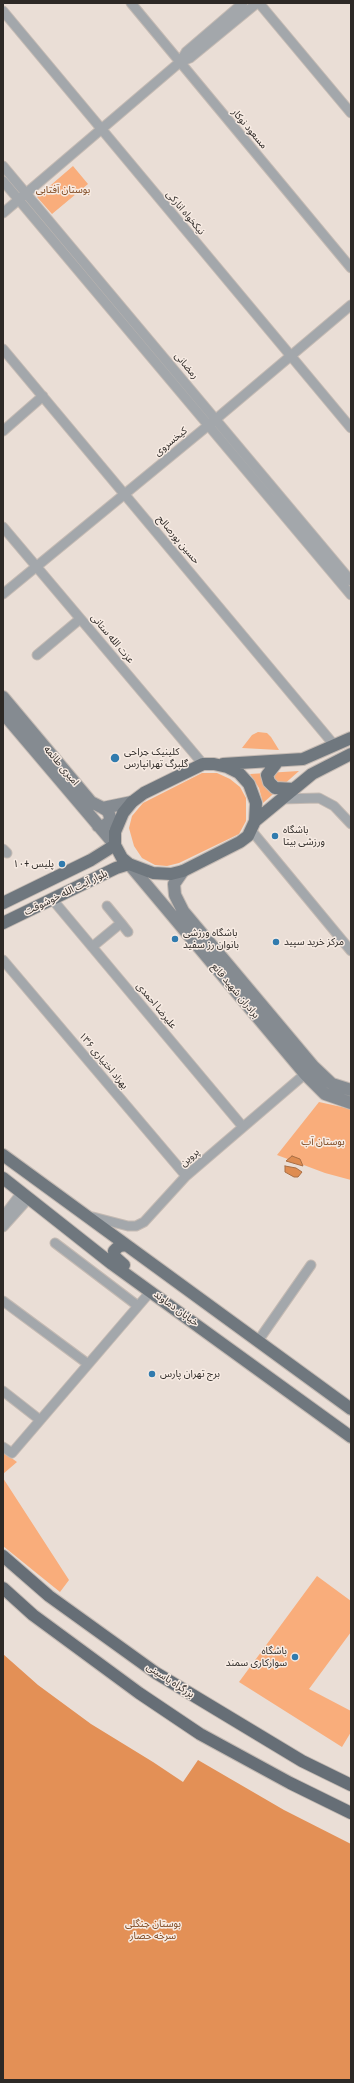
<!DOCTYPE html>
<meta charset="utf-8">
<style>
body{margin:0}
#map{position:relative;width:354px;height:2083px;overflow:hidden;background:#eaded6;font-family:"Roboto Condensed",sans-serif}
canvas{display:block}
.frame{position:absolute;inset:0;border:4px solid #2d2926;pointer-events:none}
</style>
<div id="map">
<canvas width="354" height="2083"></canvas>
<div class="frame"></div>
</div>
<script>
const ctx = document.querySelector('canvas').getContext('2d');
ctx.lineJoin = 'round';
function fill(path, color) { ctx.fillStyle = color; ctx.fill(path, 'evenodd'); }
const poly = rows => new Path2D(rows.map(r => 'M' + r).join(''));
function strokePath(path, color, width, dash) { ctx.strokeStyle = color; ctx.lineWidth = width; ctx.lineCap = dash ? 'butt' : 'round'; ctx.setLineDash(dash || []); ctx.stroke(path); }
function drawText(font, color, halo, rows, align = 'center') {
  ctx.font = font + ' "Roboto Condensed","Noto Sans Arabic",sans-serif'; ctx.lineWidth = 3; ctx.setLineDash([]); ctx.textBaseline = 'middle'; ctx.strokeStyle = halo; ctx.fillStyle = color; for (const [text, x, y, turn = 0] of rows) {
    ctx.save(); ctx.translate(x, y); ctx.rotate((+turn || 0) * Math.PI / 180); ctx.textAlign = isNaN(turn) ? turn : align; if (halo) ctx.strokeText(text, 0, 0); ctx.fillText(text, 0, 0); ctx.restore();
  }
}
fill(poly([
 [73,166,88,184,52,214,37,197],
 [258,732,267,733,271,737,279,750,242,748,252,735],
 [299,771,263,803,259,788,250,774],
 [202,773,217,773,230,779,240,787,246,798,246,821,239,834,179,863,167,866,155,865,142,858,134,846,129,828,132,816,143,803],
 [319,1102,351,1109,351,1180,325,1173,277,1155],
 [3,1452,17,1462,3,1474],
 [3,1478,69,1580,60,1592,3,1546],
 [317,1576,351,1601,351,1632,309,1689,351,1711,351,1732,342,1747,239,1682]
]), '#f9ad7b');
fill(poly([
 [3,1654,38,1685,91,1724,153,1762,183,1782,198,1760,284,1810,351,1844,351,2080,3,2080]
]), '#e39056');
const water = poly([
 [292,1156,300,1159,303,1166,286,1161,292,1156],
 [285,1166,296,1168,302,1172,298,1177,294,1177,285,1172,285,1166]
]);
fill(water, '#de8c51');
strokePath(water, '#a96e44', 1);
const minor = poly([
 [131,3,351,268],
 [259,3,351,113],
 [3,11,351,428],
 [180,62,190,58,257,3],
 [3,166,351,581],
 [3,181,351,595],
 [3,213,180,62,186,52,243,3],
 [3,349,335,746],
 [3,431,43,396],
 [3,527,203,764],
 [3,594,216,419,351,305],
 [37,655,80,619],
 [281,799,319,798,334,806,351,824],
 [251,830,351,951],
 [3,849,7,853],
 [52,899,243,1127],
 [107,906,121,923],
 [92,947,121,923,128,932],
 [3,960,186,1176],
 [3,1217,22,1192],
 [93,1217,128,1226,136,1226,144,1222,186,1176,305,1074],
 [3,1227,29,1198],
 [55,1243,138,1306],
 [3,1301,88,1364],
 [258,1341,311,1265],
 [3,1391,40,1420],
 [3,1447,12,1453,151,1291]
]);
const secondary = poly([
 [3,697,91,802,103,808,132,802],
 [3,713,115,845],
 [98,826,104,826,111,820,108,811,103,808],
 [129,864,305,1074,325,1094,351,1103],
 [183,871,174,884,175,895,183,911,313,1066,332,1084,351,1090]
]);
const primary = poly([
 [278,761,267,775,269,782,275,788,294,789],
 [203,764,214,764,227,767,239,773,249,784,256,803,255,821,248,836,240,842,183,871,171,874,153,873,129,864,122,858,115,845,115,832,123,813,132,802,144,793,203,764],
 [223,764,303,759,351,738],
 [255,821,312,774,351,754],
 [3,903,91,860,115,845],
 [3,923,116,868,129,864],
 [3,1155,351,1409],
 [3,1178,112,1264,351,1437],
 [124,1265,115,1257,114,1251,119,1246,126,1245]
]);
const trunk = poly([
 [3,1556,49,1596,156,1673,302,1761,351,1785],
 [3,1588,33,1615,139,1693,200,1734,290,1783,351,1813]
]);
strokePath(minor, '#c4bab3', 11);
strokePath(secondary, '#c4bab3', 14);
strokePath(primary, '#c4bab3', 14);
strokePath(trunk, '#c4bab3', 14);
strokePath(minor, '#a3a7ab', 9);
strokePath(secondary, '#858b91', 12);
strokePath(primary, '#6f777e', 12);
strokePath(trunk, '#666e76', 12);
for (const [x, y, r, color] of [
 [115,758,5,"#317bae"],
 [275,836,4,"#317bae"],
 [62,864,4,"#317bae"],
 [175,939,4,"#317bae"],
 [276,942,4,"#317bae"],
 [152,1374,4,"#317bae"],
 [295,1657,4,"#317bae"]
]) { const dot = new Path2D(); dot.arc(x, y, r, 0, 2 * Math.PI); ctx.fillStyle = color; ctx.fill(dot); strokePath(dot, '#f7ebe3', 1.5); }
drawText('10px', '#2d2926', '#f7ebe3', [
 ["مسعود نوکار",249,129,50],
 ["نیکخواه انارکی",185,213,50],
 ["رمضانی",186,366,50],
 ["کیخسروی",171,442,-39],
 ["حسین پورصالح",178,540,50],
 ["عزت الله ستانی",112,639,50],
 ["امیری طائمه",61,766,50],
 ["بلوار آیت الله خوشوقت",66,893,-26],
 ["برادران شهید قانع",235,991,50],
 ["علیرضا احمدی",156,1006,50],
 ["بهزاد اختیاری ۱۳۶",103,1061,50],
 ["پروین",190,1158,-41],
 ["خیابان دماوند",176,1309,36],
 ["بزرگراه یاسینی",170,1681,33]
]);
drawText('10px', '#7c451c', '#f7ebe3', [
 ["بوستان آفتابی",63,190],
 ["بوستان آب",323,1142],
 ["بوستان جنگلی",153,1924],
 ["سرخه حصار",153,1936]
]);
drawText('10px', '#2d2926', '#f7ebe3', [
 ["کلینیک جراحی",124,752],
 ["گلبرگ تهرانپارس",124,764],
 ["باشگاه",283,830],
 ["ورزشی بیتا",283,842],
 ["پلیس +١٠",54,864,"right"],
 ["باشگاه ورزشی",183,933],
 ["بانوان رز سفید",183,945],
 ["مرکز خرید سپید",284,942],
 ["برج تهران پارس",160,1374],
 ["باشگاه",287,1651,"right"],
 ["سوارکاری سمند",287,1663,"right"]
], 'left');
</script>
